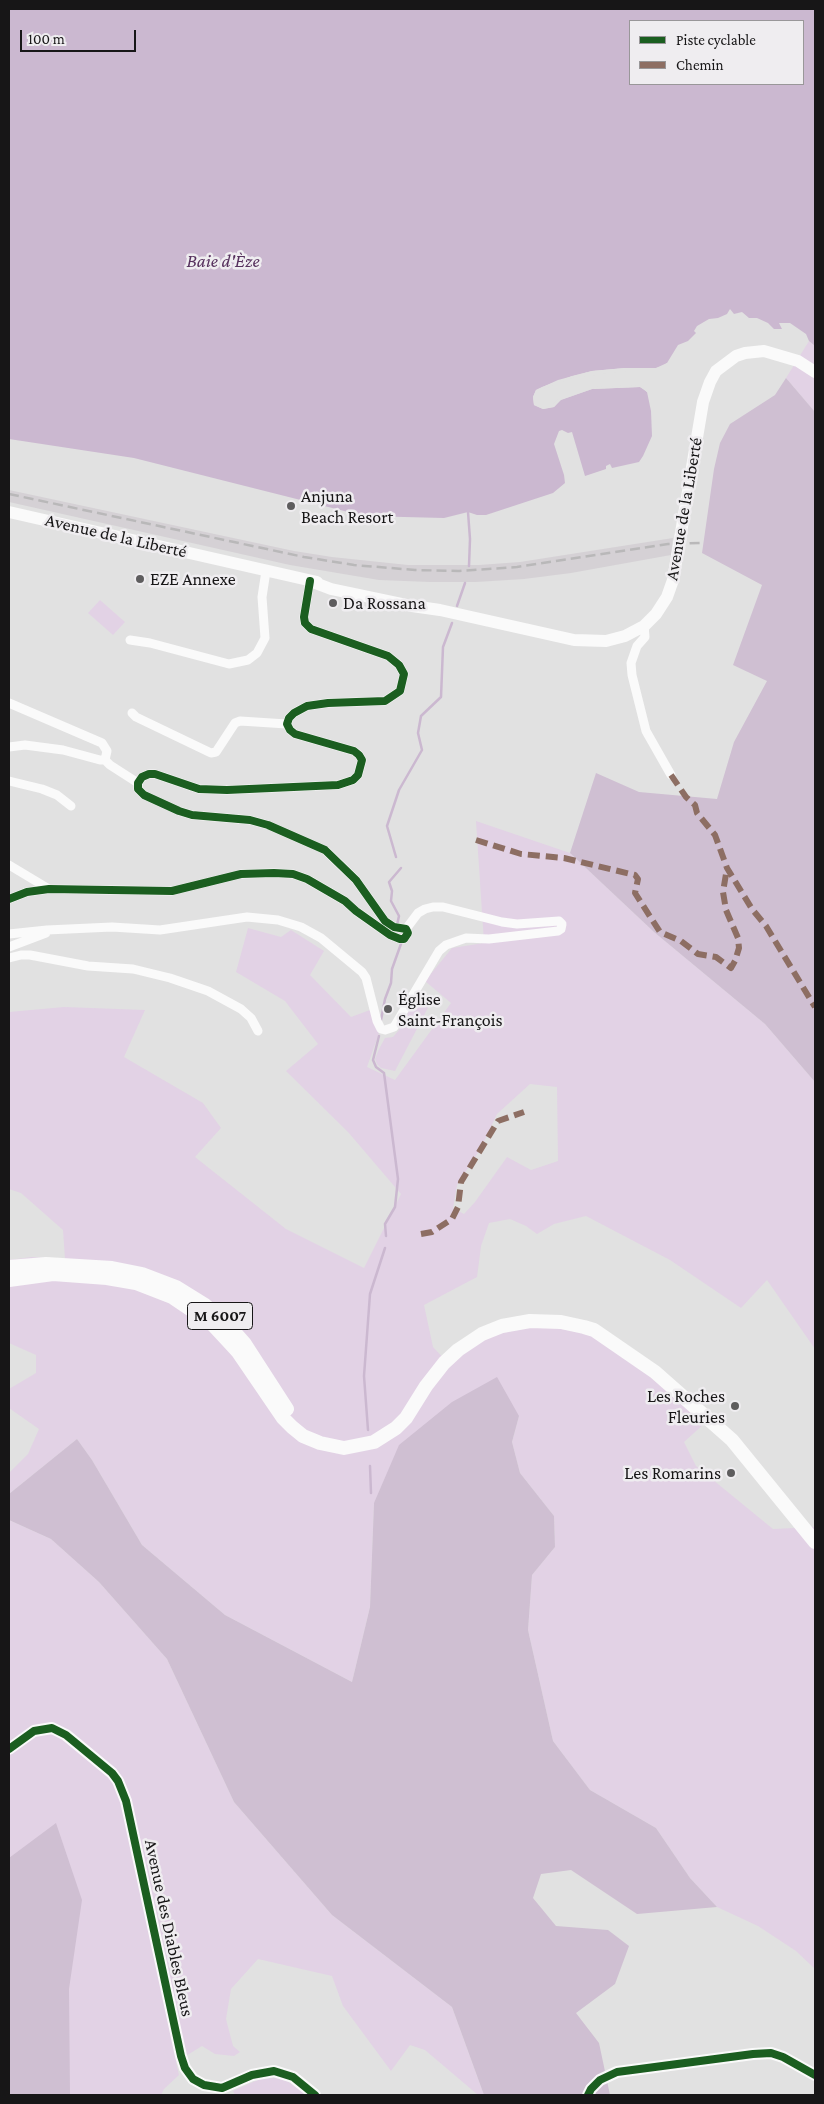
<!DOCTYPE html>
<meta charset="utf-8">
<style>
body{margin:0}
#map{position:relative;width:824px;height:2104px;overflow:hidden;background:#e1e1e1;font-family:"Crimson Pro",serif}
canvas{display:block}
.frame{position:absolute;inset:0;border:10px solid #171617;pointer-events:none}
.legend{position:absolute;left:629px;top:20px;width:175px;height:65px;box-sizing:border-box;background:#efedf0;border:1px solid #999799;margin:0;padding:6px 9px;list-style:none;font-size:15px;color:#171617}
.legend li{display:flex;align-items:center;gap:10px;height:25px}
.legend b{width:25px;border:1px solid #999799}
.scale{position:absolute;left:20px;top:30px;width:116px;height:22px;box-sizing:border-box;border:2px solid #171617;border-top:0;padding-left:6px;font-size:15px;line-height:18px;white-space:nowrap;color:#171617;-webkit-text-stroke:4px #efedf0;paint-order:stroke}
</style>
<div id="map">
<canvas width="824" height="2104"></canvas>
<div class="frame"></div>
<ul class="legend">
<li><b style="height:6px;background:#1b5e20"></b>Piste cyclable</li>
<li><b style="height:6px;background:#8d6e63"></b>Chemin</li>
</ul>
<div class="scale">100 m</div>
</div>
<script>
const ctx = document.querySelector('canvas').getContext('2d');
ctx.lineJoin = 'round';
function fill(path, color) { ctx.fillStyle = color; ctx.fill(path, 'evenodd'); }
const poly = rows => new Path2D(rows.map(r => 'M' + r).join(''));
function strokePath(path, color, width, dash) { ctx.strokeStyle = color; ctx.lineWidth = width; ctx.lineCap = dash ? 'butt' : 'round'; ctx.setLineDash(dash || []); ctx.stroke(path); }
function drawText(font, color, halo, rows, align = 'center') {
  ctx.font = font + ' "Crimson Pro",serif'; ctx.lineWidth = 5; ctx.setLineDash([]); ctx.textBaseline = 'middle'; ctx.strokeStyle = halo; ctx.fillStyle = color; for (const [text, x, y, turn = 0] of rows) {
    ctx.save(); ctx.translate(x, y); ctx.rotate((+turn || 0) * Math.PI / 180); ctx.textAlign = isNaN(turn) ? turn : align; if (halo) ctx.strokeText(text, 0, 0); ctx.fillText(text, 0, 0); ctx.restore();
  }
}
fill(poly([
 [9,490,294,551,332,557,408,565,479,565,520,562,673,538,671,555,571,573,524,579,476,582,430,582,379,580,290,565,9,502]
]), '#d5d1d5');
fill(poly([
 [809,341,815,346,815,412,786,378],
 [100,600,125,622,113,635,88,613],
 [476,821,570,853,654,932,765,1024,815,1082,815,1349,767,1280,741,1308,670,1260,586,1216,554,1224,537,1234,526,1226,510,1219,489,1223,481,1246,477,1277,424,1305,433,1347,450,1365,471,1346,496,1334,542,1325,592,1335,640,1367,705,1423,684,1442,696,1466,773,1529,815,1527,815,1969,796,1951,758,1926,717,1907,690,1878,656,1828,590,1790,553,1741,528,1630,532,1575,555,1547,554,1516,520,1473,512,1442,519,1416,374,1503,370,1607,352,1682,225,1615,142,1545,92,1460,77,1439,9,1494,9,1473,28,1454,39,1429,9,1408,9,1389,36,1373,36,1355,9,1343,9,1260,32,1257,65,1259,63,1230,21,1193,9,1189,9,1012,64,1007,145,1010,124,1057,203,1103,221,1128,195,1157,286,1229,364,1268,401,1194,348,1132,286,1071,318,1044,285,1001,236,972,248,928,281,937,291,930,324,951,310,975,351,1017,370,1010,379,1033,367,1067,395,1080,451,1003,425,981,452,948,484,943],
 [530,1084,557,1087,558,1161,531,1170,507,1157,475,1202,464,1214,453,1208,457,1185,481,1148,497,1114],
 [419,992,432,1000,395,1071,381,1068,377,1064,375,1059,379,1049,385,1038,393,1037,399,1030],
 [9,1520,51,1539,99,1582,167,1659,234,1802,332,1915,452,2007,484,2095,478,2095,425,2050,410,2045,391,2071,343,2006,332,1976,258,1959,231,1989,226,2019,233,2046,240,2052,234,2056,215,2054,202,2046,176,2062,179,2075,164,2089,161,2095,9,2095],
 [275,2078,287,2081,307,2095,235,2095,233,2091,260,2079]
]), '#e2d2e5');
fill(poly([
 [786,378,815,412,815,1082,765,1024,654,932,570,853,596,773,639,792,717,799,734,742,767,681,733,665,762,585,702,553,714,469,720,443,730,424,775,395],
 [497,1377,519,1416,512,1442,520,1473,554,1516,555,1547,532,1575,528,1630,553,1741,590,1790,656,1828,690,1878,717,1907,637,1914,571,1870,541,1874,533,1898,556,1926,608,1930,629,1946,615,1984,576,2013,599,2043,610,2095,484,2095,452,2007,332,1915,234,1802,167,1659,99,1582,51,1539,9,1520,9,1494,77,1439,92,1460,142,1545,225,1615,352,1682,370,1607,374,1503,399,1445,452,1402],
 [56,1823,82,1900,69,1989,70,2095,9,2095,9,1858]
]), '#cfbfd2');
fill(poly([
 [9,9,815,9,815,346,809,341,806,334,790,323,779,323,782,329,774,329,768,323,757,318,749,318,742,312,734,314,730,309,727,314,718,318,709,319,697,326,694,331,696,333,688,341,678,345,667,363,663,366,656,368,625,368,592,371,572,376,542,387,536,390,533,397,534,405,543,409,554,407,560,400,592,389,640,387,644,389,647,392,651,411,652,436,643,456,639,462,612,468,610,464,606,466,606,469,585,476,572,432,568,433,562,430,559,431,554,444,564,475,565,483,553,493,486,515,477,515,468,512,444,518,364,516,134,458,9,439],
 [630,21,803,21,803,84,630,84]
]), '#cbb8d0');
fill(poly([
 [667,363,667,366,657,370,626,371,573,378,543,389,535,397,536,404,542,406,553,404,559,398,592,387,641,385,647,388,647,392,640,387,592,389,561,400,554,407,543,409,534,405,533,397,536,390,558,380,592,371,625,368,656,368]
]), '#e1e1e1');
strokePath(poly([
 [468,512,470,539,469,566],
 [457,606,465,583],
 [396,857,387,826,399,790,422,750,418,733,421,716,441,697,443,647,452,623],
 [397,925,399,916,391,901,392,891,389,882,401,868],
 [381,1020,385,999,391,983,392,969,402,941],
 [379,1036,373,1060,376,1067,384,1073,398,1179,395,1207,385,1224,386,1236],
 [368,1430,364,1376,370,1294,385,1248],
 [370,1466,371,1493]
]), '#cbb8d0', 2.5);
strokePath(poly([
 [644,626,645,637,637,646,631,663,632,675,646,731,671,775],
 [130,640,150,643,229,664,248,660,257,653,265,638,262,597,266,571],
 [9,703,102,743,107,751,105,760,100,760,63,750,25,745,9,747],
 [132,713,136,717,211,753,216,752,235,723,240,721,287,724],
 [105,760,110,765,138,783],
 [9,781,42,789,57,795,71,806],
 [9,865,49,889],
 [9,899,27,892,49,889,172,891,241,874,274,873,293,874,307,879,345,901,356,911,390,935,400,939,404,939,408,933,406,929,394,927,385,921,356,880,325,850,268,825,250,820,192,815,179,811,144,795,138,789,138,783,142,777,149,774,155,774,199,789,227,790,338,785,353,780,358,775,362,760,359,755,354,751,295,734,290,730,287,724,289,718,294,713,307,706,328,703,385,701,400,691,404,674,399,665,388,656,311,629,305,623,304,617,310,581],
 [9,934,47,930,112,927,160,930,247,917,278,920,301,927,321,938,362,972,366,978,377,1021,381,1029,385,1030,394,1027,439,951,446,945,466,938,489,939,558,931,561,929,562,924,559,921,517,924,502,922,443,907,433,907,425,909,418,913,406,929],
 [9,947,46,933],
 [9,958,21,955,30,955,88,966,133,969,170,978,208,991,241,1009,251,1018,258,1031]
]), '#fafafa', 9);
strokePath(poly([
 [9,512,317,582],
 [310,581,331,589,412,606,440,610,574,640,606,641,625,636,644,626,656,614,667,597,673,580,703,402,710,382,716,371,736,356,745,353,764,351,798,361,815,372],
 [9,1749,34,1731,52,1728,66,1735,112,1773,118,1781,126,1801,181,2056,185,2068,193,2079,204,2085,222,2088,252,2075,274,2071,293,2077,315,2095],
 [588,2095,591,2089,600,2080,617,2072,753,2054,771,2053,783,2057,815,2075]
]), '#fafafa', 12);
strokePath(poly([
 [9,1267,46,1264,112,1268,142,1274,176,1287,205,1305,230,1327,245,1344,287,1409],
 [9,1280,53,1274,107,1278,136,1283,172,1297,212,1324,226,1339,238,1352,283,1418,292,1427,303,1436,320,1443,344,1448,374,1442,396,1428,406,1418,426,1386,444,1363,458,1350,482,1334,502,1326,530,1321,561,1322,584,1327,594,1330,655,1372,732,1440,815,1542]
]), '#fafafa', 14);
strokePath(poly([
 [9,494,304,557,354,565,415,570,459,571,517,567,668,544,702,543]
]), '#b9b8b9', 2.5, [10, 5]);
strokePath(poly([
 [671,775,686,797,695,805,697,813,715,835,727,868,752,909,766,926,815,1007],
 [476,840,521,854,564,858,635,875,638,879,635,893,660,932,681,941,698,954,716,957,731,968,735,961,739,948,738,938,726,910,723,892,727,868],
 [421,1234,432,1232,452,1219,458,1207,461,1182,498,1121,524,1112]
]), '#8d6e63', 6, [12, 6]);
strokePath(poly([
 [9,899,27,892,49,889,172,891,241,874,274,873,293,874,307,879,345,901,356,911,390,935,400,939,404,939,408,933,406,929,394,927,385,921,356,880,325,850,268,825,250,820,192,815,179,811,144,795,138,789,138,783,142,777,149,774,155,774,199,789,227,790,338,785,353,780,358,775,362,760,359,755,354,751,295,734,290,730,287,724,289,718,294,713,307,706,328,703,385,701,400,691,404,674,399,665,388,656,311,629,305,623,304,617,310,581],
 [9,1749,34,1731,52,1728,66,1735,112,1773,118,1781,126,1801,181,2056,185,2068,193,2079,204,2085,222,2088,252,2075,274,2071,293,2077,315,2095],
 [588,2095,591,2089,600,2080,617,2072,753,2054,771,2053,783,2057,815,2075]
]), '#1b5e20', 8);
for (const [x, y, r, color] of [
 [291,506,5,"#5e5d5e"],
 [140,579,5,"#5e5d5e"],
 [333,603,5,"#5e5d5e"],
 [388,1009,5,"#5e5d5e"],
 [735,1406,5,"#5e5d5e"],
 [731,1473,5,"#5e5d5e"]
]) { const dot = new Path2D(); dot.arc(x, y, r, 0, 2 * Math.PI); ctx.fillStyle = color; ctx.fill(dot); strokePath(dot, '#efedf0', 2); }
for (const [x, y, w] of [
 [220,1316,65]
]) { const box = new Path2D(); box.roundRect(x - w / 2, y - 13.5, w, 27, 4); ctx.fillStyle = '#efedf0'; ctx.fill(box); strokePath(box, '#171617', 1); }
drawText('bold 16px', '#171617', null, [
 ["M 6007",220,1316]
]);
drawText('18px', '#171617', '#efedf0', [
 ["Anjuna",301,496],
 ["Beach Resort",301,517],
 ["EZE Annexe",150,579],
 ["Da Rossana",343,603],
 ["Église",398,999],
 ["Saint-François",398,1020],
 ["Les Roches",725,1396,"right"],
 ["Fleuries",725,1417,"right"],
 ["Les Romarins",721,1473,"right"]
], 'left');
drawText('18px', '#171617', '#efedf0', [
 ["Avenue de la Liberté",684,509,-80],
 ["Avenue de la Liberté",116,536,13],
 ["Avenue des Diables Bleus",169,1928,78]
]);
drawText('italic 19px', '#57315e', '#efedf0', [
 ["Baie d'Èze",223,261]
]);
</script>
